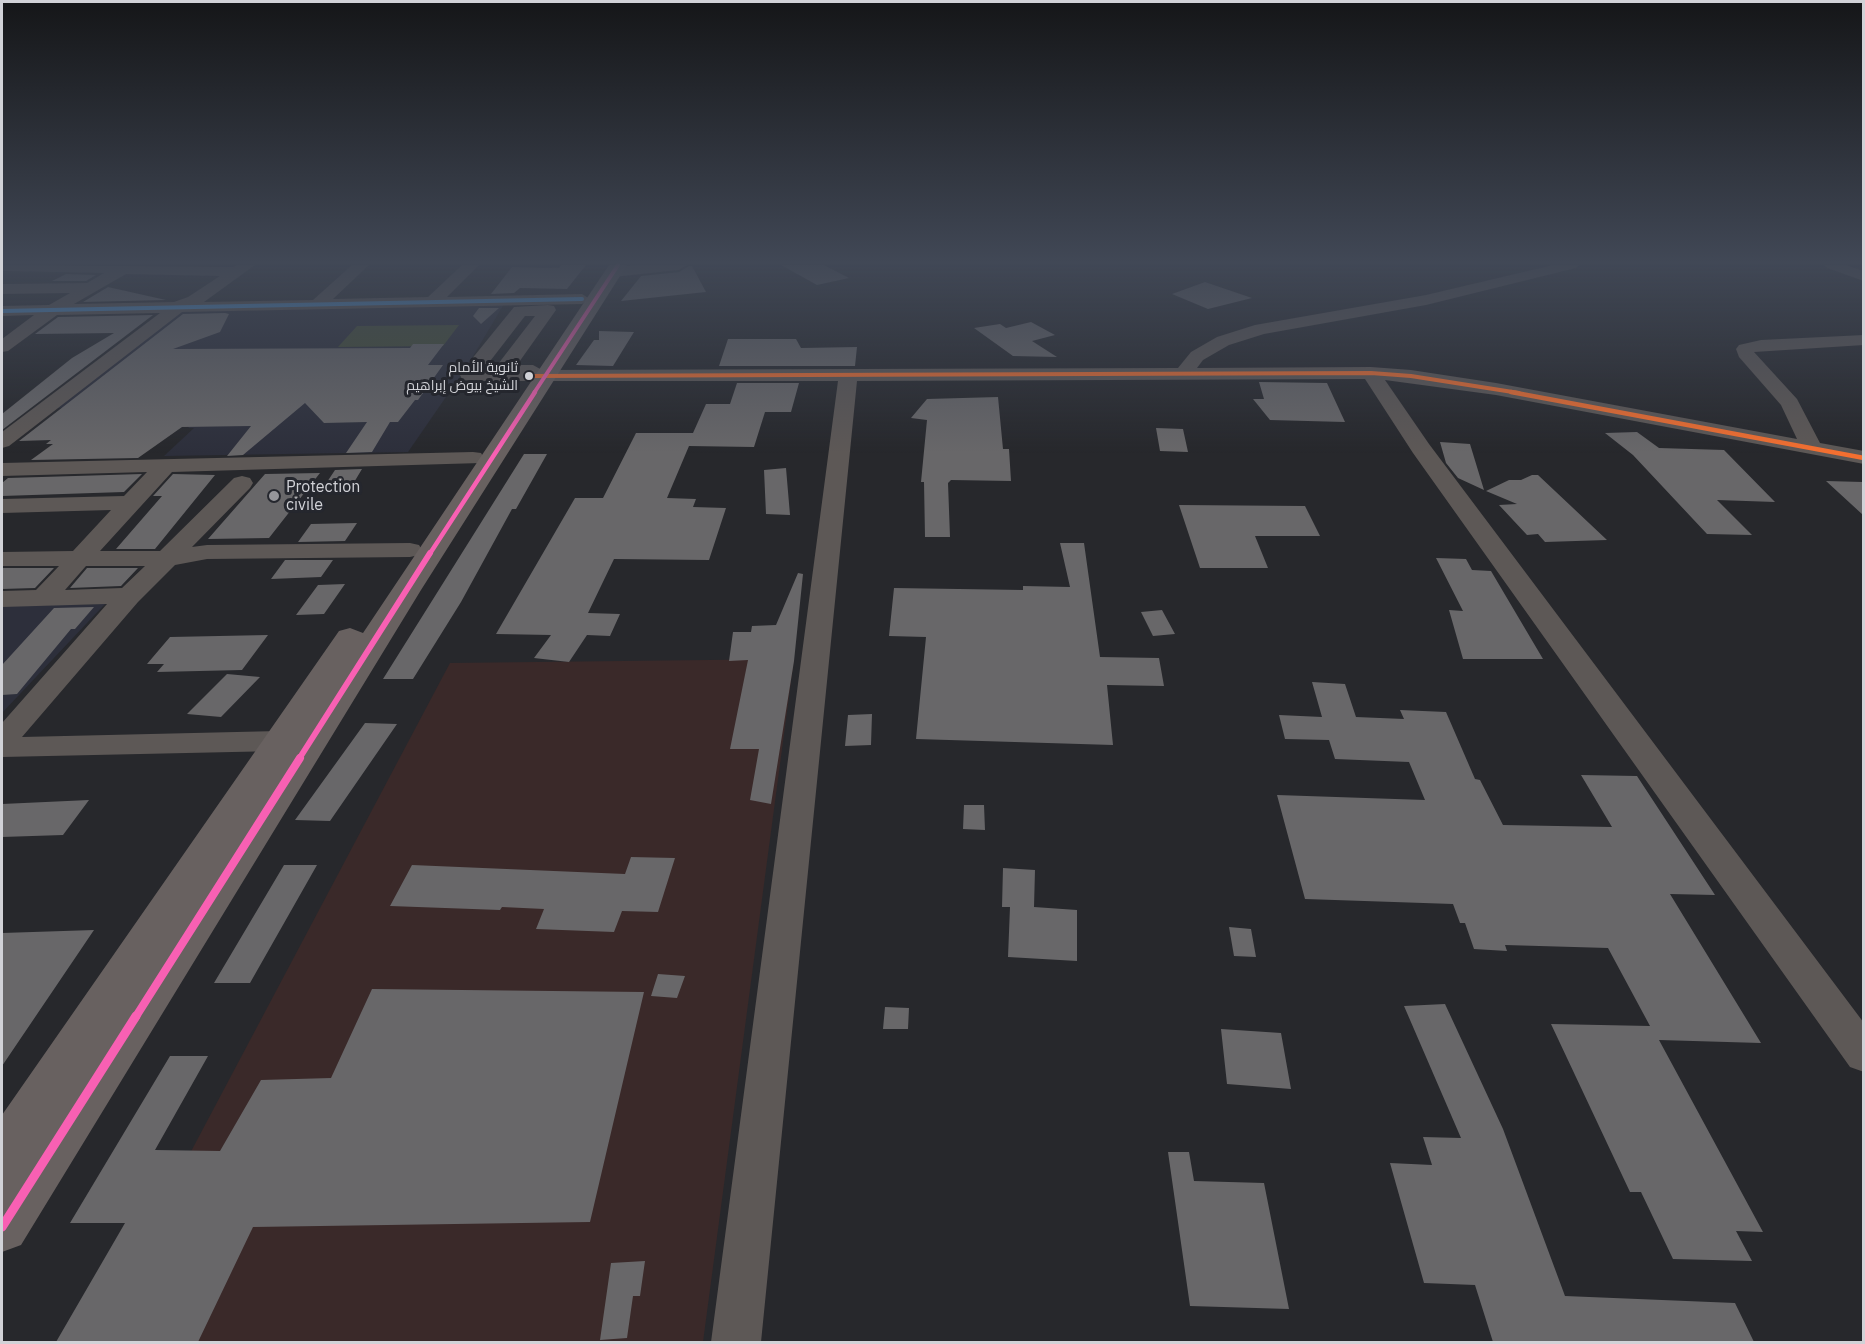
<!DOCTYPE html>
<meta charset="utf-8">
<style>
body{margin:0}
#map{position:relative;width:1865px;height:1344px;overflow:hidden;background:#27282c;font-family:"IBM Plex Sans",sans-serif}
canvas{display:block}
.frame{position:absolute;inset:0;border:3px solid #d1d2d7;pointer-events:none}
</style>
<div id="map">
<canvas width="1865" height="1344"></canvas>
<div class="frame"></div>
</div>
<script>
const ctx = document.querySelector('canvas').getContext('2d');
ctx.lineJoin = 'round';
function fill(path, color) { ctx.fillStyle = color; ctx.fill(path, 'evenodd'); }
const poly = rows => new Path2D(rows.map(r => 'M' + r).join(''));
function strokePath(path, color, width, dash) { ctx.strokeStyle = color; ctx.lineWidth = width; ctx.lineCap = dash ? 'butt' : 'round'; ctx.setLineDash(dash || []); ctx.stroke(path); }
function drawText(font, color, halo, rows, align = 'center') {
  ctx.font = font + ' "IBM Plex Sans",Cairo,sans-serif'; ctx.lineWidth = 6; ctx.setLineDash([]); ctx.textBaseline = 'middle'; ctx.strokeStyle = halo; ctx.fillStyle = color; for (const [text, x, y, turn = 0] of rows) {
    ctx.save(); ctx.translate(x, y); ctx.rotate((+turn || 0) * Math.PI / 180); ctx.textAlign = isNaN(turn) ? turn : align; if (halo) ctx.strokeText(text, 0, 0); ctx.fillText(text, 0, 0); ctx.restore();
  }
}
fill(poly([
 [794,659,703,1342,90,1342,450,663]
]), '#3a2929');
fill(poly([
 [504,304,466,368,408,452,164,456,194,428,188,428,215,402,57,408,173,312],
 [105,604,2,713,2,606]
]), '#2d2f3b');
fill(poly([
 [459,325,443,346,338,347,357,326]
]), '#444e36');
fill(poly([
 [561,265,586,265,567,289,520,288,514,293,491,294,512,267,559,268],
 [781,265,824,265,849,278,817,285],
 [689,266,692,266,706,292,621,301,641,276,679,272],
 [66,274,96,275,86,281,52,281],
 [1205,282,1252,298,1208,309,1172,294],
 [108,287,166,300,83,302],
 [479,308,499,308,481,324,473,316],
 [225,313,229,314,220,332,173,349,410,348,413,344,444,344,428,365,443,365,418,400,415,400,398,422,390,422,372,452,346,453,367,422,324,423,305,403,243,455,227,456,251,426,182,427,138,458,31,460,53,444,46,444,51,440,19,441,183,314],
 [153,315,2,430,2,414,72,358,114,333,35,334,58,317],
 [1031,322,1055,335,1032,341,1057,357,1013,356,974,328,1000,324,1006,328],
 [599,331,634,332,613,366,576,365,594,340,599,340],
 [728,339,796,339,801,348,857,347,855,366,719,366],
 [1259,382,1327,383,1345,422,1270,420,1253,399,1264,399],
 [737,383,799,383,791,412,765,412,754,447,689,446,667,498,696,499,693,507,726,508,709,560,614,559,588,613,620,614,610,636,587,635,569,662,534,658,551,635,496,634,575,498,603,498,636,433,693,433,706,404,730,404],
 [998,397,1003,449,1009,449,1011,481,951,480,948,483,950,537,925,537,924,482,921,482,927,420,911,418,927,399],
 [1156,428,1183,429,1188,452,1160,451],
 [1637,432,1659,448,1724,450,1775,502,1717,500,1752,535,1707,534,1633,455,1605,433],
 [1440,442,1470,444,1484,490,1458,478,1446,463],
 [524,454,547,454,516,509,512,509,461,602,413,679,383,679],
 [786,468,790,515,766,514,764,470],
 [362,469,353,484,325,485,335,470],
 [320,473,269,538,208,539,265,474],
 [142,474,124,492,2,496,2,483,8,478],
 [173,474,215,475,155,549,116,549,162,496,153,496],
 [1532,475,1538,475,1607,540,1545,542,1538,534,1527,535,1499,505,1517,504,1486,491,1509,480,1521,480],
 [1826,481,1863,482,1863,515],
 [1179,505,1305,506,1320,536,1255,536,1268,568,1200,568],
 [357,523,345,541,298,542,311,524],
 [1060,543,1084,543,1100,657,1159,658,1164,686,1107,685,1113,745,916,739,926,637,889,636,894,588,1023,590,1023,586,1070,587],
 [1436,558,1466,559,1472,570,1491,571,1543,659,1463,659,1449,610,1463,611],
 [285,560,333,560,321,577,271,579],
 [2,568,54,568,35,588,2,589],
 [87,568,138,568,121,586,70,588],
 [798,573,803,574,794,661,771,804,750,800,759,749,730,749,748,660,729,661,733,632,751,632,752,626,776,625],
 [345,584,324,614,296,615,318,585],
 [94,607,75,629,71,629,17,694,2,695,2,665,54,608],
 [1162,610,1175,634,1153,636,1141,612],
 [268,635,242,670,157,672,164,664,147,664,170,637],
 [227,674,260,677,221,717,187,714],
 [1312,682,1345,684,1356,717,1404,719,1400,710,1446,712,1475,779,1480,780,1503,825,1612,827,1581,775,1637,776,1715,895,1670,894,1761,1043,1659,1040,1763,1232,1736,1231,1752,1261,1673,1259,1641,1192,1630,1192,1551,1024,1650,1026,1608,948,1505,945,1507,951,1474,949,1465,923,1460,923,1453,904,1305,899,1277,795,1425,800,1409,762,1335,759,1329,740,1285,739,1279,715,1322,717],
 [872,714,871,745,845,746,848,715],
 [365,723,397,724,330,821,295,820],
 [89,800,63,835,2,837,2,804],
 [964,805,984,805,985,830,963,829],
 [631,857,675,858,658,912,622,911,614,932,536,929,544,909,502,907,500,910,390,906,412,865,625,874],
 [284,865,317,865,250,983,214,983],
 [1003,868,1035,870,1034,907,1077,910,1077,961,1008,957,1010,907,1002,907],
 [1229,927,1251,929,1256,957,1234,956],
 [94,930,2,1066,2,933],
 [658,974,685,976,677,998,651,996],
 [372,989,644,992,590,1222,253,1227,198,1342,56,1342,125,1223,70,1223,170,1056,208,1056,155,1150,220,1151,261,1080,331,1078],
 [1445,1004,1503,1129,1565,1296,1735,1303,1754,1342,1493,1342,1475,1285,1424,1283,1390,1163,1432,1165,1423,1137,1461,1138,1404,1006],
 [885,1007,909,1008,908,1029,883,1029],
 [1221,1029,1281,1033,1291,1089,1227,1084],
 [1168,1152,1189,1152,1194,1181,1264,1183,1289,1309,1190,1306],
 [645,1261,640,1296,633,1296,627,1338,600,1340,611,1263]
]), '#686769');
fill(poly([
 [2,265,233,267,237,265,255,265,204,302,313,300,352,265,369,265,333,299,428,297,462,265,479,265,447,297,582,294,590,299,582,304,182,312,9,446,2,448,2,432,160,313,57,315,8,351,2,352,2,339,34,315,2,316,2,306,49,305,70,293,2,294,2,284,87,283,104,273,2,271,2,265],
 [126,274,220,276,188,297,174,302,74,304,126,274],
 [637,265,687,265,679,270,613,277,605,272,613,267,637,265],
 [1553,265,1579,265,1576,268,1426,305,1264,334,1229,345,1203,360,1197,368,1371,367,1411,370,1496,383,1797,439,1781,405,1739,357,1736,349,1739,345,1761,340,1864,335,1864,345,1754,352,1797,399,1820,443,1864,451,1864,464,1496,395,1385,380,1429,444,1864,1023,1864,1072,1850,1067,1413,453,1365,379,857,381,761,1342,711,1342,838,381,469,381,462,379,460,375,462,371,514,307,548,305,554,306,556,310,517,365,533,365,542,370,1178,368,1191,352,1217,337,1255,325,1426,295,1553,265],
 [525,316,535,316,495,368,484,369,525,316],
 [1824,265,1846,265,1864,271,1864,281,1827,268,1824,265],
 [473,452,481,453,484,458,481,463,172,472,100,551,160,551,234,478,242,476,250,478,253,483,250,488,192,547,207,545,410,543,419,545,422,550,419,555,410,557,207,559,175,565,138,602,22,737,279,731,290,734,294,741,290,748,279,751,2,757,2,723,107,604,2,607,2,591,36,590,59,566,2,566,2,552,73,551,111,510,2,513,2,499,124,496,147,472,2,476,2,463,473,452],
 [86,566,145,566,122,588,65,590,86,566]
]), '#5d5856');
fill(poly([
 [609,265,627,265,421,590,21,1245,2,1252,2,1115,339,631,350,628,363,633,609,265]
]), '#686160');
strokePath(poly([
 [2,311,582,299]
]), '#4d9ee5', 4);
strokePath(poly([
 [529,376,1371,373,1411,376,1519,393]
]), '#f46f30', 4);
strokePath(poly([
 [1511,392,1864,458]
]), '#f46f30', 4.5);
strokePath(poly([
 [534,393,618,265]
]), '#f860b3', 4);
strokePath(poly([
 [429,555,535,392]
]), '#f860b3', 4.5);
strokePath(poly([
 [299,759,430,553]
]), '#f860b3', 6);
strokePath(poly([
 [135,1018,300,758]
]), '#f860b3', 8);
strokePath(poly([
 [2,1227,136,1016]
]), '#f860b3', 9);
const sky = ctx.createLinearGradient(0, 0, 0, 453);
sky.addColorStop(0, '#151618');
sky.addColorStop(0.58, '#414856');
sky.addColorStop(1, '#41485600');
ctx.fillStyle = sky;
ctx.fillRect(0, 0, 1865, 453);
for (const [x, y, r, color] of [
 [529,376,5,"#d1d2d7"],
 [274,496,6,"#96969b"]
]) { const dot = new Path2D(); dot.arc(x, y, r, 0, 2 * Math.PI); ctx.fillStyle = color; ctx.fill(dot); strokePath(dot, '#25272e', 2); }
drawText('14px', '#d1d2d7', '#25272e', [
 ["ثانوية الأمام",518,368],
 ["الشيخ بيوض إبراهيم",518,386]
], 'right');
drawText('16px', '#d1d2d7', '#25272e', [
 ["Protection",286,487],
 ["civile",286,505]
], 'left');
</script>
